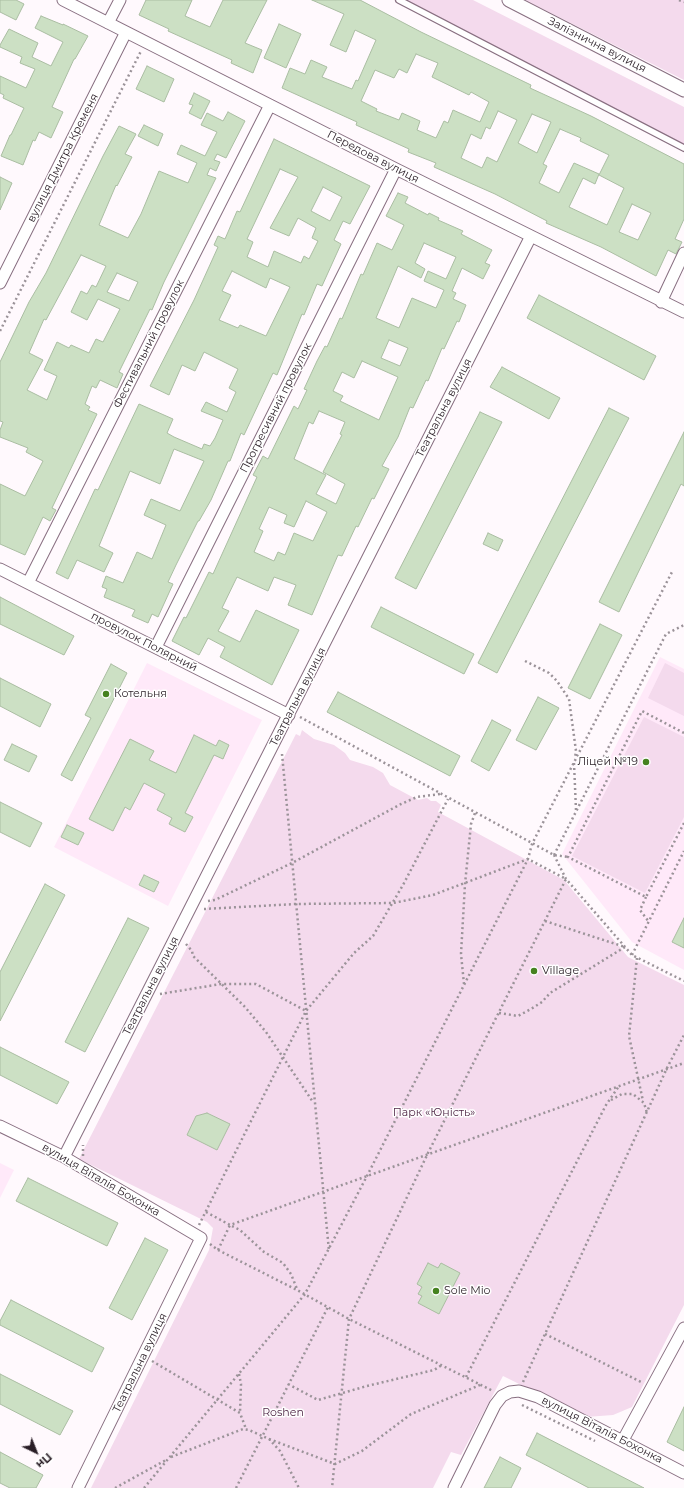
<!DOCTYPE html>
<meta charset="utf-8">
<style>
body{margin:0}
#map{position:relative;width:684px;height:1488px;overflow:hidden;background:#fff9fd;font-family:Montserrat,sans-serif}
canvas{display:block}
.north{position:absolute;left:16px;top:1432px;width:40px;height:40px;-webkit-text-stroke:3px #fff;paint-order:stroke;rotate:137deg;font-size:11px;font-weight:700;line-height:16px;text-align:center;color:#291e26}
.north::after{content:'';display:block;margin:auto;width:14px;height:18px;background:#291e26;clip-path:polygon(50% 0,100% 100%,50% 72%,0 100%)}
</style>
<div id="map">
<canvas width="684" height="1488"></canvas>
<div class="north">Пн</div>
</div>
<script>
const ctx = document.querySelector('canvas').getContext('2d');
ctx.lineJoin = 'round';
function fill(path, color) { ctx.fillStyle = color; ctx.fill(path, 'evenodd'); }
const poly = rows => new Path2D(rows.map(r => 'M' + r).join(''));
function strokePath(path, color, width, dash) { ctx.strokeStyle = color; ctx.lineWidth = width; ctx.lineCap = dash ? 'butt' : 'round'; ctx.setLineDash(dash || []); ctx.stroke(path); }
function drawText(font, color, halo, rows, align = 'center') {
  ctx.font = font + ' Montserrat,sans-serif'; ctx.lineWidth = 3; ctx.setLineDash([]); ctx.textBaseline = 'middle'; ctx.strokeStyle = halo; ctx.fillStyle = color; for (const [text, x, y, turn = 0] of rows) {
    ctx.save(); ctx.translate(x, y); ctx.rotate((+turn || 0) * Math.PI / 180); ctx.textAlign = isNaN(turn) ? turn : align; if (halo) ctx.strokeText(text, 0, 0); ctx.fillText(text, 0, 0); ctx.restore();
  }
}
fill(poly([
 [660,657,684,669,684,970,632,942,562,854],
 [147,663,262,720,168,906,54,847],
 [0,1163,14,1170,0,1198]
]), '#ffe9f9');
fill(poly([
 [406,0,473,0,684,107,684,145],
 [525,0,684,0,684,80],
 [665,663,684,673,684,716,648,698],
 [644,717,684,737,684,817,645,893,572,856],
 [302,730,314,739,334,745,345,753,350,760,373,767,383,773,390,785,418,800,427,798,431,801,436,801,441,805,438,812,564,880,628,957,684,985,684,1305,632,1407,613,1415,586,1417,503,1376,461,1455,451,1452,433,1488,91,1488,209,1250,213,1228,207,1222,79,1159,296,734,300,736]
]), '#f4daed');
const building = poly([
 [0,0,16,0,24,4,16,20,0,12,0,0],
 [146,0,192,0,185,16,210,27,223,0,267,0,245,43,262,50,253,73,231,63,232,60,168,31,169,29,139,15,146,0],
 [312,0,360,0,421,32,531,85,530,88,591,116,684,164,684,219,675,239,682,242,676,254,668,250,656,276,601,247,546,223,547,221,495,194,434,167,436,163,408,152,409,149,356,125,357,122,282,88,290,68,305,74,311,60,327,67,322,77,352,89,356,80,358,81,376,40,355,30,346,52,330,45,344,14,312,0],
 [416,54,438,63,432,77,469,95,471,92,489,102,480,122,453,110,448,123,444,121,436,138,417,130,420,121,402,113,399,120,376,111,377,109,361,101,375,70,394,78,399,69,407,73,416,54],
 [498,111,517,120,497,162,487,157,482,168,461,158,471,134,481,139,486,127,490,129,498,111],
 [532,114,551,122,537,153,518,143,532,114],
 [560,129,581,138,580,141,609,155,599,175,624,188,607,225,569,207,583,178,595,184,599,174,574,163,559,193,539,183,547,166,543,164,560,129],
 [632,204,651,213,638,240,619,232,632,204],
 [41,16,63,25,63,24,88,36,75,59,74,59,52,107,63,112,51,138,39,132,35,141,33,140,23,165,1,156,10,135,11,135,24,108,3,98,4,95,0,93,0,76,26,88,35,69,20,63,22,57,0,47,0,45,9,29,38,43,32,57,51,66,63,42,35,28,41,16],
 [279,24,301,34,286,68,264,58,279,24],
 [147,66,174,79,164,102,136,89,147,66],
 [194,93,210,101,201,119,189,113,193,105,189,104,194,93],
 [228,112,245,121,226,158,217,154,214,160,220,162,216,171,210,168,207,175,216,178,164,282,152,310,150,309,119,372,123,374,117,388,100,380,96,388,92,386,85,404,90,407,88,410,97,414,52,508,56,510,50,521,43,517,25,555,0,544,0,484,25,496,43,461,26,452,28,448,0,437,0,430,3,422,0,421,0,362,29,302,46,273,103,156,119,126,136,134,125,154,132,157,117,186,116,185,99,225,128,238,141,214,159,171,188,183,197,163,177,154,181,145,205,156,217,132,201,125,207,113,223,121,228,112],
 [81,255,106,266,96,287,92,285,87,294,81,291,71,312,87,320,98,299,120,309,103,342,96,339,89,353,71,345,69,348,57,342,44,370,57,376,47,400,27,390,43,360,29,353,44,319,46,320,81,255],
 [117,273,138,282,129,301,107,292,117,273],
 [144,125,163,134,158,146,138,136,144,125],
 [274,139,370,186,350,224,343,221,334,240,341,244,322,286,317,284,304,315,302,314,277,375,273,373,244,435,241,433,230,461,228,461,211,500,199,521,198,521,176,565,168,582,173,584,158,617,152,614,148,623,132,616,135,610,104,597,107,589,102,587,106,576,123,583,137,552,152,559,166,525,144,515,151,499,180,511,204,461,174,449,160,484,130,471,99,546,113,553,104,572,77,560,68,579,56,573,95,489,98,490,139,404,173,419,167,433,174,437,202,449,204,444,210,446,215,438,223,420,201,411,206,402,227,412,236,392,229,388,238,369,204,352,195,371,182,365,169,395,150,386,194,300,218,247,214,245,218,236,225,239,237,211,240,212,274,139],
 [280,169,298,177,270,228,289,236,298,218,316,228,312,238,318,241,309,259,304,256,301,263,274,251,268,267,247,257,253,242,247,239,280,169],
 [323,187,342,197,330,221,311,211,323,187],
 [232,271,266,288,270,278,290,287,266,336,240,325,238,328,219,320,231,295,222,291,232,271],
 [0,177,12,183,0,210,0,177],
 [398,193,408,197,405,203,428,215,429,213,439,218,438,220,463,231,461,234,492,250,485,263,490,265,483,279,462,268,452,291,456,293,453,299,466,305,459,322,457,321,444,349,442,348,428,381,426,380,413,408,410,407,398,437,382,466,389,469,374,499,372,498,358,527,356,526,342,556,338,555,312,615,288,605,296,585,274,577,268,591,237,577,222,608,229,611,218,631,240,642,256,610,299,630,272,685,220,657,225,647,208,638,199,655,172,641,184,617,186,618,209,572,213,574,257,477,253,475,263,456,268,459,294,406,298,409,307,390,304,389,317,361,325,346,327,347,340,318,342,319,361,274,363,275,377,243,392,250,404,225,386,216,398,193],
 [424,243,456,257,446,279,428,271,424,281,444,290,436,308,412,298,399,328,376,318,398,266,421,278,425,269,415,263,424,243],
 [389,340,408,348,400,366,381,358,389,340],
 [362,361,398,377,379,420,340,401,343,396,333,391,342,372,354,378,362,361],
 [319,411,345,422,340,434,342,435,323,472,345,484,336,504,316,494,326,475,294,459,309,422,313,424,319,411],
 [306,501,327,512,313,541,294,533,285,555,278,552,274,561,254,552,263,531,259,529,269,507,287,515,284,523,294,527,306,501],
 [539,295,656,356,644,380,527,318,539,295],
 [502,367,560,398,549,419,490,387,502,367],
 [609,408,629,418,497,673,478,663,609,408],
 [480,412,502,422,416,589,395,578,480,412],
 [684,432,684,486,681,484,619,612,599,602,684,432],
 [488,533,503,540,498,551,483,544,488,533],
 [0,597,74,636,64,655,0,624,0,597],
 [381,607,474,654,464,674,371,627,381,607],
 [600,624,622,635,590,699,568,688,600,624],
 [111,664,127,673,72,781,61,775,91,718,85,715,111,664],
 [0,678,51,704,40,727,0,706,0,678],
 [338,692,460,756,450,776,327,712,338,692],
 [538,697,559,708,536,750,516,740,538,697],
 [492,720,511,730,489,771,471,761,492,720],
 [194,735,216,746,219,740,229,745,223,759,214,755,185,813,193,817,185,832,169,824,172,818,157,810,165,794,144,783,130,810,125,807,113,831,89,819,130,739,154,751,149,760,176,773,194,735],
 [12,744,37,756,29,772,4,760,12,744],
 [0,802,42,823,30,847,0,832,0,802],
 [67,825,84,833,78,845,61,837,67,825],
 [144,875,159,882,154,892,139,885,144,875],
 [45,884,65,895,0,1021,0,972,45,884],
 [128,918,149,928,85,1052,65,1042,128,918],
 [684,918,684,948,672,942,684,918],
 [0,1047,69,1082,57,1104,0,1075,0,1047],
 [207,1113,230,1124,217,1150,187,1135,196,1116,207,1113],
 [28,1178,118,1223,107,1246,16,1201,28,1178],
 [145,1238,168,1250,132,1320,109,1308,145,1238],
 [428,1263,438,1268,441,1263,460,1273,439,1314,418,1303,422,1296,418,1294,422,1287,417,1284,428,1263],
 [11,1300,104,1348,92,1372,0,1325,0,1321,11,1300],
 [0,1374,73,1411,60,1435,0,1404,0,1374],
 [684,1407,684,1451,667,1442,684,1407],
 [537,1433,644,1488,589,1488,538,1461,526,1455,537,1433],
 [0,1452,43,1475,36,1488,10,1488,0,1483,0,1452],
 [500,1457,521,1468,511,1488,484,1488,500,1457]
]);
fill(building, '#cce0c4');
strokePath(building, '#aabda2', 1);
const service = poly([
 [399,0,684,148]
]);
const minor = poly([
 [63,0,396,169,684,312],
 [108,23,120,0],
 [0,283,126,32],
 [661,302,684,253],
 [0,569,289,715],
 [28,583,270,105],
 [156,647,396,169],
 [0,1126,64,1157,201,1238,78,1488],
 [64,1157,531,236],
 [623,1440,684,1328],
 [454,1488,495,1405,502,1396,510,1392,519,1391,538,1397,684,1473]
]);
const tertiary = poly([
 [509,0,684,90]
]);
strokePath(service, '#886f81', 8);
strokePath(minor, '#886f81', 13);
strokePath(tertiary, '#886f81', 15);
strokePath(poly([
 [679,0,684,2],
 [0,331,141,51],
 [525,661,549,673,557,681,569,699,576,751,575,758],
 [300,717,554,855,568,857],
 [684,733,642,711,568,857,646,897,684,823],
 [282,754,329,1251],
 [574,763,576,810],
 [554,855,666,634,684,625],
 [554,855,566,879,632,955,684,981],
 [646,897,640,910,649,922],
 [208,901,215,900,292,863,401,804,417,797,440,794],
 [204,909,296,904,393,903,433,895,528,859,566,879,428,1153,349,1319,332,1488],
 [545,921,625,947],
 [186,944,192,951,193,956,245,1007,266,1032,313,1102],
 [632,955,684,851],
 [637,958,629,1036,643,1101],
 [464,984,461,954,465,884,471,824,475,813],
 [160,994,221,984,256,984,306,1011],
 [499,1013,518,1016,531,1009,542,1002,550,993,625,947],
 [611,1100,622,1094,633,1094,644,1103,647,1113],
 [83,1156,83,1145],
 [206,1212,230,1225,684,1063],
 [199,1225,306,1011,354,953,373,936,403,885,448,799],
 [210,1244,218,1250,297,1290,349,1319,493,1391],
 [218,1250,230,1225,240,1230,264,1252,283,1263,291,1274,297,1289],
 [545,1334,643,1383],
 [152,1361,240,1413,246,1429],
 [239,1374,241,1384,240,1413],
 [466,1377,606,1105,619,1086],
 [523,1382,667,1068,684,1035],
 [288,1384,318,1400,367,1386,434,1370,442,1365],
 [522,1405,595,1441],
 [269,1439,335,1464,362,1451,411,1414,480,1385],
 [171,1457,243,1429,249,1430,269,1439,280,1451,299,1488],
 [115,1488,166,1460],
 [144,1488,305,1294,367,1176,528,859,532,844,673,570],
 [236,1488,328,1307]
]), '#9b9399', 2.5, [2, 3]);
strokePath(service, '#fff', 5.5);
strokePath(minor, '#fff', 11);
strokePath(tertiary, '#fff', 13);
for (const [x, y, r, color] of [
 [106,694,4,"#45821f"],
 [646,762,4,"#45821f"],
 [534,971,4,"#45821f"],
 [436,1291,4,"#45821f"]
]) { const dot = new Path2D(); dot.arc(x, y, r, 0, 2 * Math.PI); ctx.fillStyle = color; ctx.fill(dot); strokePath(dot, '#fff', 1.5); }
drawText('11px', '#291e26', '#fff', [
 ["Залізнична вулиця",597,45,27],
 ["Передова вулиця",373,157,27],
 ["вулиця Дмитра Кременя",63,158,-63],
 ["Фестивальний провулок",149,344,-63],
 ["Прогресивний провулок",276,408,-63],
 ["Театральна вулиця",444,408,-63],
 ["провулок Полярний",144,642,27],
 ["Театральна вулиця",298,697,-63],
 ["Театральна вулиця",151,986,-63],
 ["вулиця Віталія Бохонка",101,1180,30],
 ["Театральна вулиця",140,1363,-64],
 ["вулиця Віталія Бохонка",602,1430,27]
]);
drawText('11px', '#291e26', '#fff', [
 ["Котельня",114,694],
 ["Ліцей №19",638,762,"right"],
 ["Village",542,971],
 ["Sole Mio",444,1291]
], 'left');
drawText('11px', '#4f2646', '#fff', [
 ["Парк «Юність»",434,1113],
 ["Roshen",283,1413]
]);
</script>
